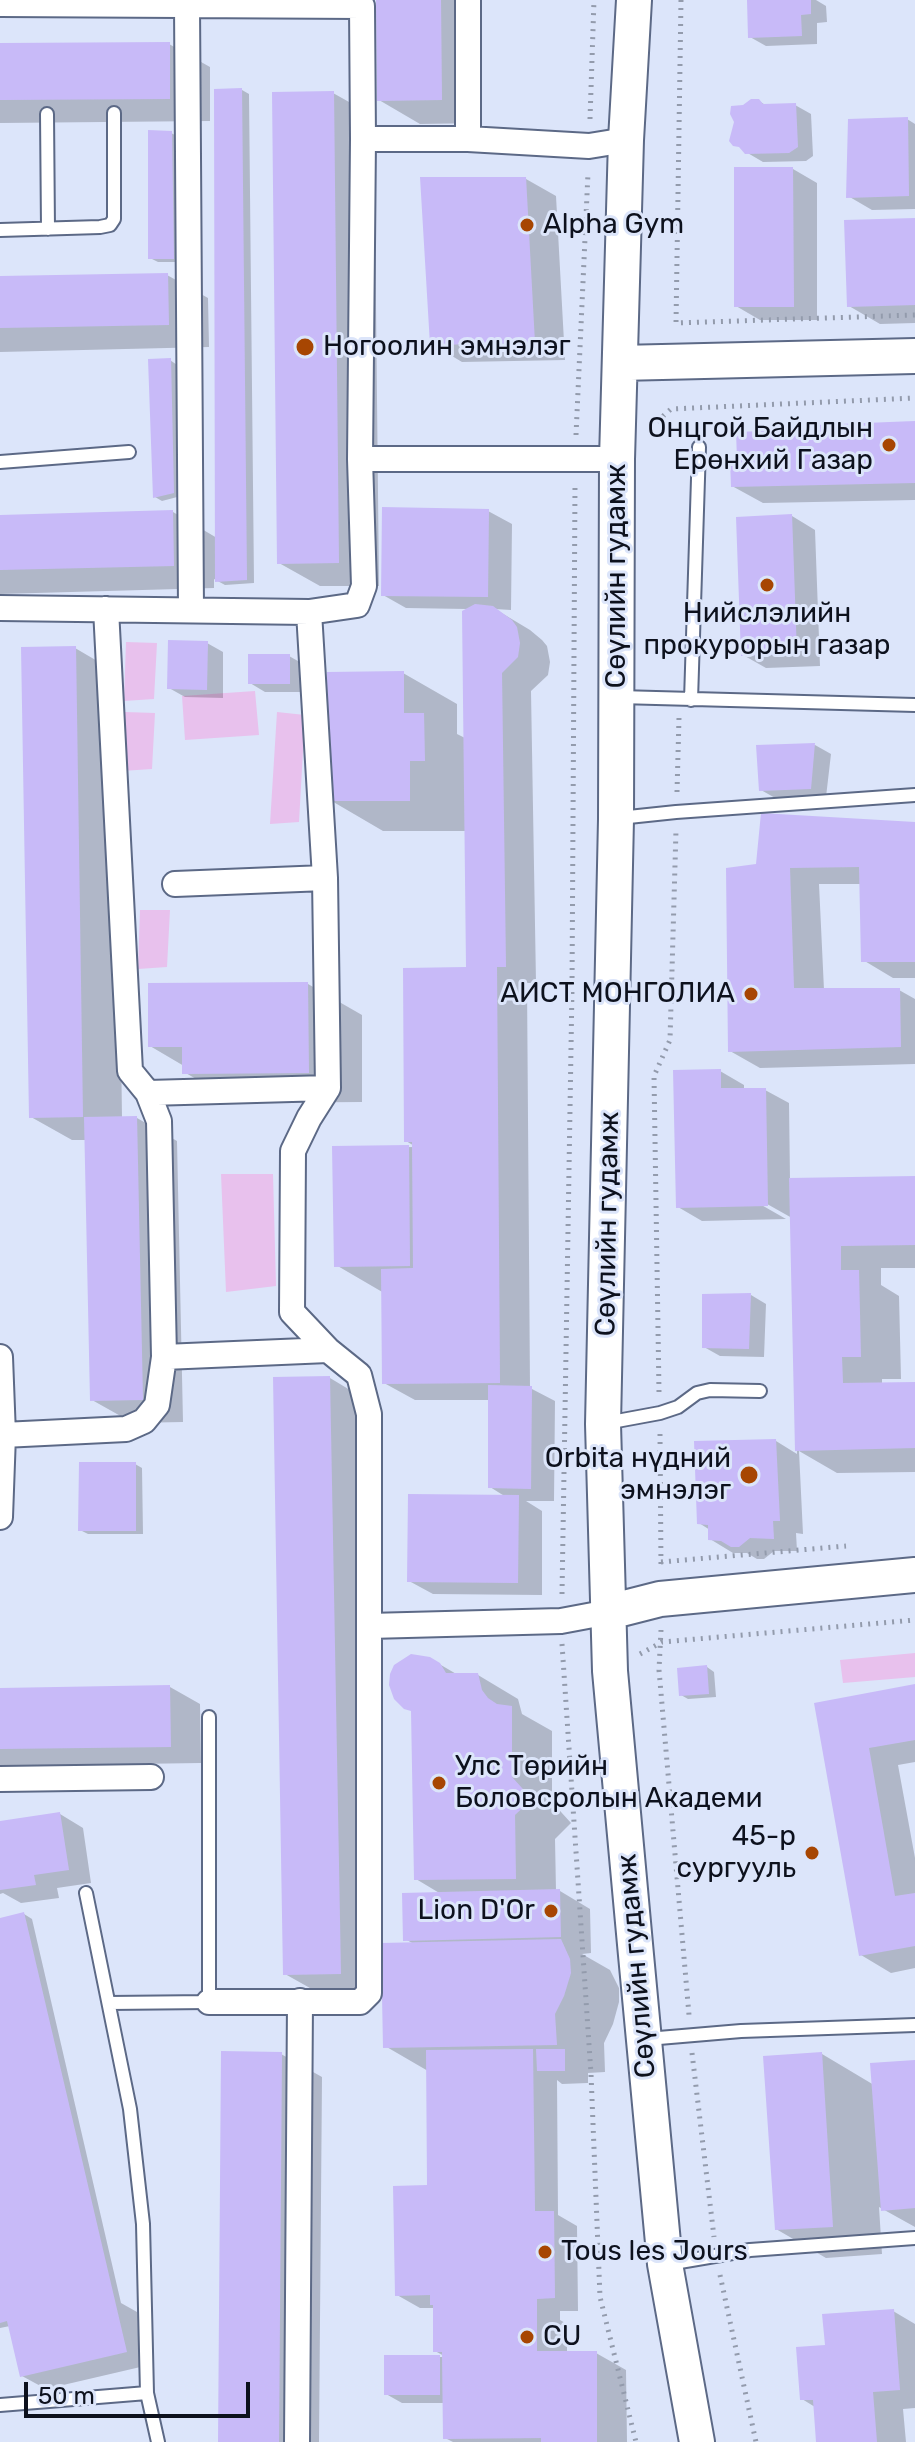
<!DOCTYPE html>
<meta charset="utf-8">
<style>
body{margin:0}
#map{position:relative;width:915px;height:2442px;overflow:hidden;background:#dce5fa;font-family:Rubik,sans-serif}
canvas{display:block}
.scale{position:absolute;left:24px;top:2382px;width:226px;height:36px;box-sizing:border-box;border:4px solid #0d111d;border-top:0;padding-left:10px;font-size:24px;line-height:28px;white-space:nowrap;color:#0d111d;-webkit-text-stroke:6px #dce5fa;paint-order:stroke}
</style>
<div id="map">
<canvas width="915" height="2442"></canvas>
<div class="scale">50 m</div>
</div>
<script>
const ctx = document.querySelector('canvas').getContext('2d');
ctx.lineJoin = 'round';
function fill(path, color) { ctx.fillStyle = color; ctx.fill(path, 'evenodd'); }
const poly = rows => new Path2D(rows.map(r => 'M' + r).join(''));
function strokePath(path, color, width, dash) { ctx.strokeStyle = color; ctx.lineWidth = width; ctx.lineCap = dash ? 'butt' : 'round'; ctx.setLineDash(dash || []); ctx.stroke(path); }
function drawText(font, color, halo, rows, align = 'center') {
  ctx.font = font + ' Rubik,sans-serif'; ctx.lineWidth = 6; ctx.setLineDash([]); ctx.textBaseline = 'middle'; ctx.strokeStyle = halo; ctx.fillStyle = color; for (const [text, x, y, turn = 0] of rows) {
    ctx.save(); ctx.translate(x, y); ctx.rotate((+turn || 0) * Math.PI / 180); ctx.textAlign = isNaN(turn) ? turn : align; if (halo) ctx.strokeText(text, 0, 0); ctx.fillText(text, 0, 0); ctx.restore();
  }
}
fill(poly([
 [126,642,157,643,154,699,124,701],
 [255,691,259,735,185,740,182,696],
 [125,712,155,713,152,769,122,771],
 [277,712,305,715,299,822,270,824],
 [140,910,170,910,167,967,138,969],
 [221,1174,273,1174,276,1286,226,1292],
 [915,1653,915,1677,843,1683,840,1660]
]), '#e8c1ed');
fill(poly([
 [378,0,481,0,482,123,420,124,379,100],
 [749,0,816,0,826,6,827,22,817,23,817,44,766,46,750,37],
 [169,44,210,67,210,121,0,123,0,45],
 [242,90,249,94,254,583,225,585,214,579,214,588,0,594,0,517,173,512,217,538],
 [333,93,374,116,379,586,320,586,279,563],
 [759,101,767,106,795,105,811,114,813,156,806,161,763,162,746,152,736,122],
 [907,119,915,124,915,209,872,210,848,196],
 [171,133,179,137,180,262,158,262,150,258],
 [793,169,817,183,817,320,760,320,736,306],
 [526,179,556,196,565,360,462,362,432,344],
 [915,220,915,323,880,324,849,306],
 [167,275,208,298,209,347,0,352,0,278],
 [170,360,177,365,181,496,162,501,155,497],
 [915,423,915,500,763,503,732,486,739,461],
 [488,511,512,524,511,610,495,609,530,630,542,640,547,646,550,662,548,675,531,691,536,983,527,983,530,1388,555,1401,554,1501,526,1501,542,1511,542,1595,433,1594,409,1581,506,1497,490,1487,490,1400,415,1400,384,1383,384,1293,336,1265,334,1148,416,1147,406,1141,468,969,466,831,383,831,330,800,403,673,457,704,457,734,465,738,467,609,406,608,383,595],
 [792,516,815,530,820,666,766,668,743,655],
 [207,643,223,652,223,698,185,697,169,688],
 [75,648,116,672,122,1118,137,1118,177,1141,183,1422,133,1423,92,1400,87,1140,72,1140,31,1117],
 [289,656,305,665,306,692,265,692,250,683],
 [815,745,831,754,826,797,777,799,761,790,758,747],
 [915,824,915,978,893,978,863,960,862,884,819,884,824,990,899,990,915,999,915,1064,760,1068,730,1051,757,865],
 [308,984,362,1015,362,1102,238,1103,184,1072,184,1066,150,1046],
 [720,1071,744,1085,744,1090,765,1090,789,1103,790,1180,915,1178,915,1268,881,1268,881,1285,899,1296,901,1379,882,1379,882,1384,915,1384,915,1472,837,1473,799,1451,803,1534,796,1533,797,1551,774,1551,764,1559,757,1559,747,1553,733,1553,710,1539,710,1530,699,1523,776,1441,797,1454,792,1218,760,1200,758,1203,786,1219,702,1221,678,1207],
 [751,1295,766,1304,764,1357,720,1356,704,1347],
 [330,1378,370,1402,380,1945,414,1944,405,1939,441,1894,416,1879,429,1658,458,1675,478,1675,518,1699,522,1714,552,1731,552,1802,571,1823,555,1839,556,1891,560,1891,590,1909,591,1953,582,1954,610,1970,619,1988,619,2002,613,2024,604,2043,605,2072,588,2073,588,2083,562,2084,557,2080,558,2215,577,2226,578,2311,560,2311,560,2320,567,2324,567,2353,596,2353,626,2370,627,2442,453,2442,445,2438,445,2403,402,2403,386,2394,386,2357,446,2357,435,2351,435,2308,420,2308,397,2295,429,2187,428,2071,385,2046,384,1996,326,1997,285,1974],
 [135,1464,142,1468,143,1534,88,1534,80,1530],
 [707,1667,714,1672,716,1697,688,1699,681,1695],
 [915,1686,915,1762,898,1765,915,1858,915,1968,891,1973,861,1955,816,1704],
 [170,1687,200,1704,201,1763,0,1766,0,1690],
 [60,1814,83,1828,91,1883,57,1888,59,1898,21,1903,3,1893,0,1894,0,1823],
 [24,1914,32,1919,121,2303,137,2312,149,2365,46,2389,22,2376,10,2326,0,2328,0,1920],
 [281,2054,322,2077,319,2442,220,2442],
 [822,2054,874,2085,915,2062,915,2227,879,2207,882,2254,826,2258,776,2229],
 [893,2311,915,2324,915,2408,903,2409,906,2442,818,2442,815,2407,802,2399,827,2347]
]), '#0003');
fill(poly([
 [376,0,441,0,442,100,377,101],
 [747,0,811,0,811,14,801,15,802,36,748,38],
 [170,42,170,99,0,100,0,43],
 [242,88,247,580,215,582,214,89],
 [334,91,339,563,277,564,272,92],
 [751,99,759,99,763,104,796,103,798,147,789,153,745,154,739,147,733,146,729,141,734,122,730,114,731,106,743,105],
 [908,117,909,196,846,198,848,119],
 [148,130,172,131,174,259,148,259],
 [734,167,793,167,794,307,734,307],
 [420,177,526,177,535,343,430,345],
 [915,218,915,305,847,307,844,220],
 [168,273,169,325,0,328,0,276],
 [171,358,174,493,153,498,148,359],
 [915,421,915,483,731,487,730,459,737,459,736,432,763,431,763,427],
 [382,507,489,509,488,597,381,596],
 [173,510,174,566,0,570,0,515],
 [792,514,797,654,741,656,736,517],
 [475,604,493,606,512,620,517,627,520,643,518,657,502,673,506,967,497,967,500,1383,382,1384,381,1269,413,1268,412,1142,404,1142,403,968,466,967,462,611],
 [168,640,208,641,207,690,167,689],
 [76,646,83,1117,29,1118,21,647],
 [248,654,290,654,290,684,248,684],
 [404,671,404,713,424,713,425,761,410,761,410,801,328,801,327,672],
 [815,743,811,789,759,791,756,745],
 [761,813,915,822,915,962,861,962,859,867,790,868,794,988,900,988,901,1047,728,1052,726,868,756,864],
 [308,982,309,1073,182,1074,182,1047,148,1047,148,983],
 [721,1069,721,1088,766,1088,768,1206,676,1208,673,1070],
 [137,1116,143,1400,90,1401,84,1117],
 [409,1145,410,1266,334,1267,332,1146],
 [915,1176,915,1245,841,1246,841,1270,859,1270,861,1357,842,1357,843,1383,915,1382,915,1448,795,1451,789,1178],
 [751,1293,749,1349,702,1348,702,1294],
 [330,1376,341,1974,283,1975,273,1377],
 [488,1385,532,1386,531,1489,488,1488],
 [776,1439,780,1521,773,1521,774,1539,750,1538,739,1547,731,1547,721,1541,708,1540,708,1525,697,1524,694,1441],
 [79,1462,136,1462,136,1531,78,1531],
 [408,1494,519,1495,518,1583,407,1582],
 [411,1654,430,1657,440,1663,446,1673,478,1673,482,1690,488,1698,497,1704,512,1706,512,1777,532,1799,515,1815,516,1879,414,1880,411,1711,404,1709,394,1699,389,1685,390,1674,394,1665],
 [707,1665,709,1694,679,1696,677,1668],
 [915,1684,915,1740,869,1748,895,1896,915,1893,915,1946,859,1956,814,1703],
 [170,1685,171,1747,0,1749,0,1688],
 [60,1812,69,1870,34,1875,36,1885,0,1890,0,1821],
 [560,1889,561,1937,403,1941,402,1893],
 [24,1912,127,2352,20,2377,7,2321,0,2323,0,1918],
 [561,1939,570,1959,571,1973,564,1996,555,2014,557,2045,383,2048,381,1943],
 [533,2049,535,2211,554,2211,555,2298,537,2299,537,2351,597,2351,597,2442,541,2442,541,2438,443,2439,442,2352,433,2352,433,2305,430,2305,430,2295,395,2296,393,2186,427,2185,426,2050],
 [536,2049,565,2049,565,2071,537,2071],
 [221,2051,282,2052,279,2442,218,2442],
 [822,2052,833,2227,775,2230,763,2056],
 [915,2060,915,2208,881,2211,870,2063],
 [894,2309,900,2390,873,2392,877,2442,816,2442,813,2400,800,2400,796,2347,825,2345,822,2314],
 [384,2355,440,2355,440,2395,384,2395]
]), '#c8baf8');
const lane = poly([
 [47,114,48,229],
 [0,230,100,227,110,225,114,219,114,113],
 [0,462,129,452],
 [619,697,915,705],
 [691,700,699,447],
 [619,818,676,812,915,795],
 [606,1423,660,1413,678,1407,697,1393,710,1390,760,1391],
 [86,1893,130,2109,143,2224,147,2393,158,2442],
 [109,2003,209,2002,209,1717],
 [647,2039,741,2031,915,2025],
 [668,2264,750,2250,915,2238],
 [0,2405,147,2393]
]);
const street = poly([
 [468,0,468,139,363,139,360,459,617,459],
 [0,4,362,6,363,139],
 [187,5,191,610],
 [468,139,589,146,626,140],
 [0,608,309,612,357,605,364,586,360,459],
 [106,609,130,1071,148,1093,159,1121,164,1357],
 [309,612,325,878,328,1088,309,1118,293,1151,292,1312,328,1350,359,1375,369,1414,369,1626],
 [175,884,325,878],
 [148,1093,328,1088],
 [0,1357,3,1435,0,1517],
 [3,1435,126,1429,144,1421,157,1405,164,1357,328,1350],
 [0,1779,151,1777],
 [209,2002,360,2002,369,1993,369,1626,561,1621,609,1612],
 [297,2442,300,2001]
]);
const secondary = poly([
 [634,0,626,140,617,459,616,819,603,1424,610,1671,636,1955,665,2264,697,2442],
 [620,363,915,356],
 [609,1612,660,1599,915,1575]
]);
strokePath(lane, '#5c6986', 16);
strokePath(street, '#5c6986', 28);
strokePath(secondary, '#5c6986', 38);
strokePath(poly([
 [681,0,676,323,915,315],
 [590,119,594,0],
 [651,427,671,409,915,398],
 [576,435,588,173],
 [677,792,679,718],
 [659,1392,654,1076,670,1040,676,830],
 [660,1434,661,1568],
 [661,1562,846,1546],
 [562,1594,572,988,575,485],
 [661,1630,659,1670,689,2015],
 [562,1644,591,2074,600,2297,636,2442],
 [640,1654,662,1642,915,1620],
 [692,2053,714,2237],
 [720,2275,756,2442]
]), '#939bac', 5, [2, 6]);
strokePath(lane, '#fff', 12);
strokePath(street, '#fff', 24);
strokePath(secondary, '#fff', 34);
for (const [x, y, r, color] of [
 [527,225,8,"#a74602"],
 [305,347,10,"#a74602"],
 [889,445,8,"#a74602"],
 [767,585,8,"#a74602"],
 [751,994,8,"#a74602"],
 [749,1475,10,"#a74602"],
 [439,1783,8,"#a74602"],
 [812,1853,8,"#a74602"],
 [551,1911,8,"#a74602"],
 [545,2252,8,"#a74602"],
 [527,2337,8,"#a74602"]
]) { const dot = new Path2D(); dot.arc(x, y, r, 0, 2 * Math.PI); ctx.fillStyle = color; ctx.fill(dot); strokePath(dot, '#dce5fa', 3); }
drawText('28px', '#0d111d', '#dce5fa', [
 ["Alpha Gym",543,225],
 ["Ногоолин эмнэлэг",323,347],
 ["Онцгой Байдлын",873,429,"right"],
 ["Ерөнхий Газар",873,461,"right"],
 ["Нийслэлийн",767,614,"center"],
 ["прокурорын газар",767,646,"center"],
 ["АИСТ МОНГОЛИА",735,994,"right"],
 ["Orbita нүдний",731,1459,"right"],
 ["эмнэлэг",731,1491,"right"],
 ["Улс Төрийн",455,1767],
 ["Боловсролын Академи",455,1799],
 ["45-р",796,1837,"right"],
 ["сургууль",796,1869,"right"],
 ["Lion D'Or",535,1911,"right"],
 ["Tous les Jours",561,2252],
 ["CU",543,2337]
], 'left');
drawText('28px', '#0d111d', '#dce5fa', [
 ["Сөүлийн гудамж",617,576,-90],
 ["Сөүлийн гудамж",608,1224,-89],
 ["Сөүлийн гудамж",637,1966,-95]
]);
</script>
